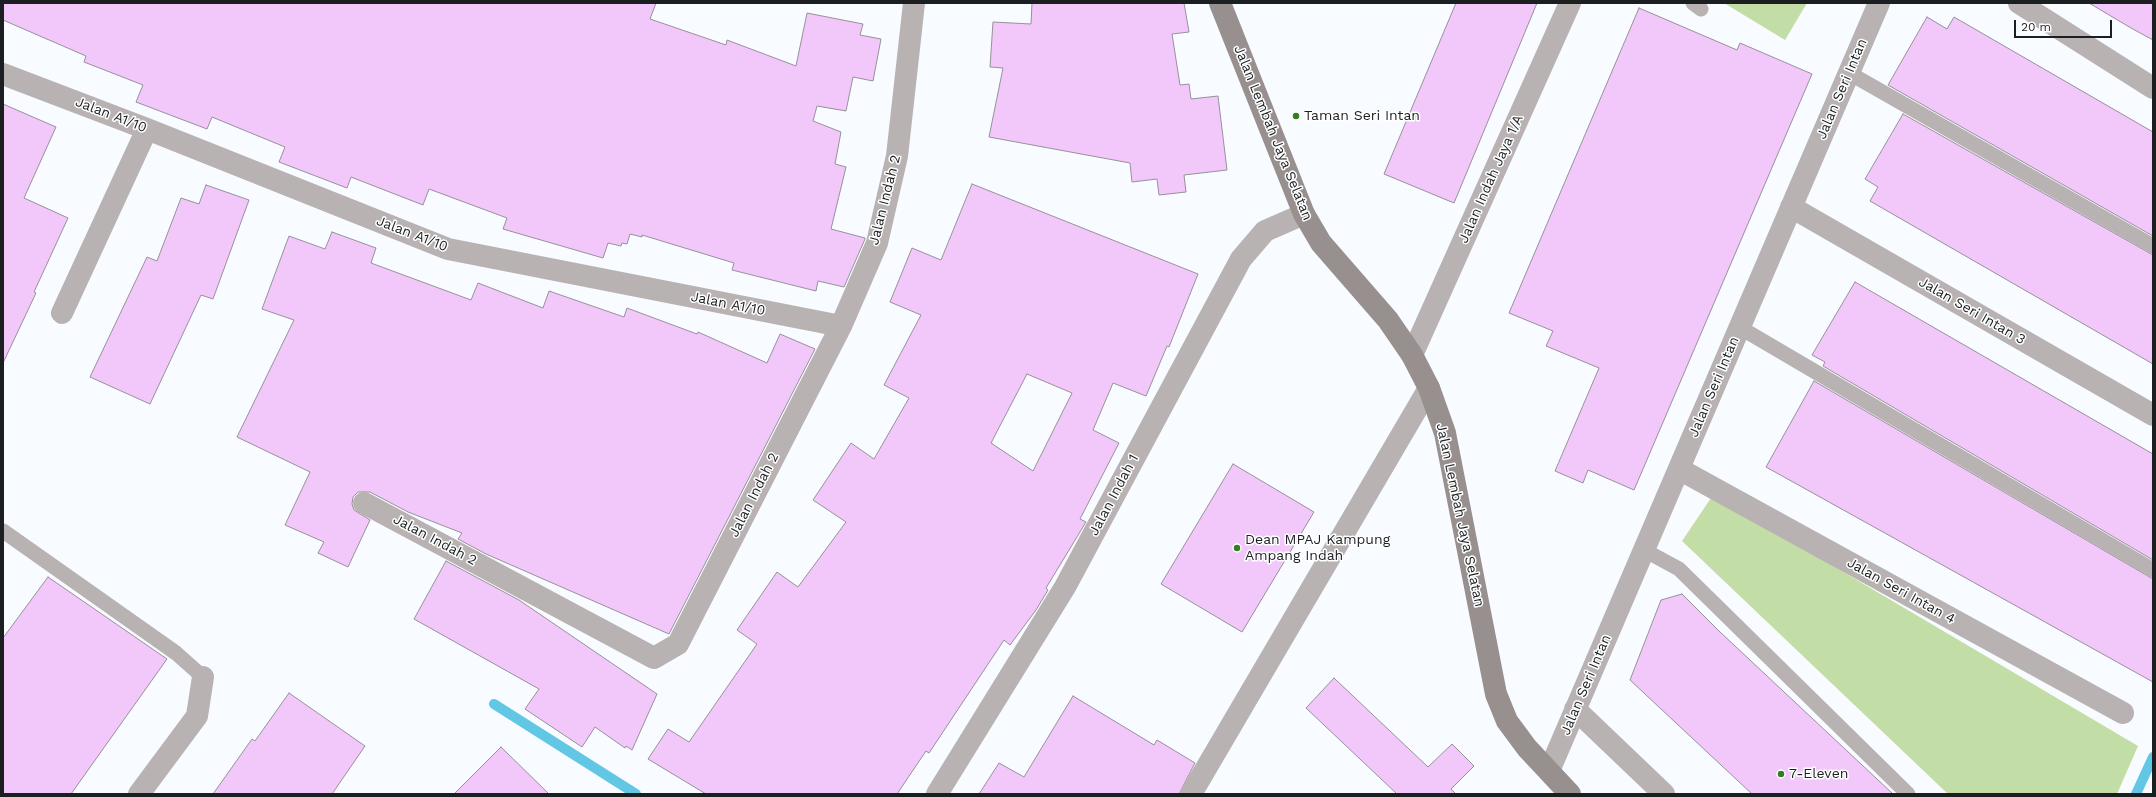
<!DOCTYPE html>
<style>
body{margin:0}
#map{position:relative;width:2156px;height:797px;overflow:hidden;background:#f8fbff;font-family:"Work Sans",sans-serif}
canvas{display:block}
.frame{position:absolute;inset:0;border:4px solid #1c1f22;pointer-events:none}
.scale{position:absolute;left:2014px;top:20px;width:98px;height:18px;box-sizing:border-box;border:2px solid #1c1f22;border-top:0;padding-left:5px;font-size:12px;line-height:14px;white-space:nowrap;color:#1c1f22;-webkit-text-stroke:3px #fff;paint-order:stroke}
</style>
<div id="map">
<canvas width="2156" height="797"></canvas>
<div class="frame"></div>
<div class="scale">20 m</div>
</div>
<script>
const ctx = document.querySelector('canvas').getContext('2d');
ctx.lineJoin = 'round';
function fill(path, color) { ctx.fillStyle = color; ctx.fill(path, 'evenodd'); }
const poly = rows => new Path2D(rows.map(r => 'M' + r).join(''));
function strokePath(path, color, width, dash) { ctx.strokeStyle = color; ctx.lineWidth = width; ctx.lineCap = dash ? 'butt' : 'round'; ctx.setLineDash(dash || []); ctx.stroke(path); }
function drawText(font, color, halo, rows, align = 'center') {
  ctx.font = font + ' "Work Sans",sans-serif'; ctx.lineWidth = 3; ctx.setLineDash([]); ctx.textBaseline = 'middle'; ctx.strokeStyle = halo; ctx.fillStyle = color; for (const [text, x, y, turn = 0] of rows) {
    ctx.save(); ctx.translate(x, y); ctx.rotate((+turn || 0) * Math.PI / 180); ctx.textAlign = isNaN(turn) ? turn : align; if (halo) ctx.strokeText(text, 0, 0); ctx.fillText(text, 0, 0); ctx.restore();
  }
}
fill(poly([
 [1724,3,1807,3,1785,40],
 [1713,495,2138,746,2117,794,1948,794,1682,541]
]), '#c2dda5');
strokePath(poly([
 [494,704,636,794],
 [2136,794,2153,757]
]), '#61c7e5', 10);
const building = poly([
 [3,3,656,3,650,19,726,45,727,40,796,66,807,13,863,24,860,35,881,39,873,81,853,77,846,111,817,106,813,121,841,132,835,164,846,167,831,229,865,238,865,239,844,287,818,281,816,291,732,270,734,263,642,235,642,237,630,234,627,244,622,243,621,246,608,243,603,258,503,229,507,218,429,189,423,205,351,177,347,188,279,162,285,147,212,117,207,129,136,102,143,85,84,62,86,56,3,20,3,3],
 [1032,3,1184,3,1189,32,1172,34,1180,85,1189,84,1191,99,1218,96,1227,170,1184,175,1186,192,1159,195,1157,179,1132,182,1130,163,989,137,1003,68,990,67,993,22,1031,24,1032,3],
 [1456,3,1537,3,1454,203,1384,174,1456,3],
 [2089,3,2153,3,2153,40,2131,28,2089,3],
 [1639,8,1737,50,1740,43,1812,74,1634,490,1588,470,1583,483,1555,471,1599,368,1546,346,1553,331,1509,313,1639,8],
 [1927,17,1947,29,1954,17,2153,132,2153,236,1888,85,1927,17],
 [3,104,56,127,24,198,68,218,34,292,36,293,3,363,3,104],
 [1903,114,2153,255,2153,364,1870,201,1878,187,1865,179,1903,114],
 [972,184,1198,274,1169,347,1167,346,1146,396,1113,383,1093,430,1119,443,1080,519,1086,522,1046,588,1048,590,1036,610,1010,645,1004,640,929,753,926,751,897,794,706,794,648,759,668,729,689,742,757,644,737,630,777,572,798,587,846,522,813,500,851,443,874,459,909,398,884,385,921,315,890,302,912,248,941,260,972,184],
 [1027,374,1072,393,1033,471,991,443,1027,374],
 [206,185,249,200,213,299,201,295,150,404,90,377,147,257,157,261,181,198,199,204,206,185],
 [332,232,376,248,371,263,471,300,478,283,543,308,549,291,624,317,627,308,697,334,698,332,767,363,780,334,815,349,669,634,486,554,458,539,462,533,408,512,370,492,358,492,353,497,352,504,354,510,370,520,348,567,318,553,324,542,285,525,310,472,237,437,294,320,262,309,289,236,325,249,332,232],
 [1855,282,2153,454,2153,560,1823,366,1825,362,1812,355,1855,282],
 [1814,381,2153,579,2153,682,1766,467,1814,381],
 [1233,464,1314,512,1242,632,1161,584,1233,464],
 [446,561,519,600,657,694,632,750,626,746,625,748,595,727,582,747,525,709,539,689,414,619,446,561],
 [48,577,167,659,71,794,3,794,3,638,48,577],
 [1682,594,1719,631,1893,794,1752,794,1630,680,1661,600,1682,594],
 [1334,678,1428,767,1452,744,1474,766,1451,789,1456,794,1397,794,1306,708,1334,678],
 [289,693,365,746,332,794,213,794,252,739,255,741,289,693],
 [1073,696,1154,745,1157,740,1195,763,1179,794,979,794,999,763,1024,777,1073,696],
 [501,747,549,794,454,794,501,747]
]);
fill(building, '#f2c8fb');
strokePath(building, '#979099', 1);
strokePath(poly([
 [1693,3,1701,9],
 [1849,73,2153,246],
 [1739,327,2153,570],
 [3,531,176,653,203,677],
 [1644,550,1679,569,1908,794]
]), '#b8b2b2', 15);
strokePath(poly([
 [2019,3,2153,88],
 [3,74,147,129,448,249,841,326],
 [1791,207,2153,415],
 [62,313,147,129],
 [1412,355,1570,3],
 [1679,469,2123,713],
 [364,503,654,658,678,644,841,326,877,243,897,156,914,3],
 [1575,709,1664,794],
 [1549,771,1879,3],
 [139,794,197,716,203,677],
 [937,794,1065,587,1241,259,1265,231,1304,214],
 [1191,794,1429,388]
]), '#b8b2b2', 22);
strokePath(poly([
 [1220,3,1304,214,1321,243,1388,320,1412,355,1429,388,1445,433,1496,694,1507,721,1527,748,1570,794]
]), '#988f8f', 22);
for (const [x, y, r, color] of [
 [1296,116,4,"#347d24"],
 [1237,548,4,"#347d24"],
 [1781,774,4,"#347d24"]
]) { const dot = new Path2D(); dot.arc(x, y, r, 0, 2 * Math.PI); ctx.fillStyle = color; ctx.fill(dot); strokePath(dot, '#fff', 1.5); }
drawText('14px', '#1c1f22', '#fff', [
 ["Jalan Seri Intan",1842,89,-67],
 ["Jalan A1/10",111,115,21],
 ["Jalan Lembah Jaya Selatan",1273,133,68],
 ["Jalan Indah Jaya 1/A",1491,179,-66],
 ["Jalan Indah 2",885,200,-76],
 ["Jalan A1/10",412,234,21],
 ["Jalan A1/10",728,304,11],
 ["Jalan Seri Intan 3",1972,311,30],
 ["Jalan Seri Intan",1714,387,-67],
 ["Jalan Indah 2",754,495,-63],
 ["Jalan Indah 1",1114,495,-62],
 ["Jalan Lembah Jaya Selatan",1460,515,78],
 ["Jalan Indah 2",435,540,28],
 ["Jalan Seri Intan 4",1901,591,29],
 ["Jalan Seri Intan",1586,685,-67]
]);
drawText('14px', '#1c1f22', '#fff', [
 ["Taman Seri Intan",1304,116],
 ["Dean MPAJ Kampung",1245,540],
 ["Ampang Indah",1245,556],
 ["7-Eleven",1789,774]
], 'left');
</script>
